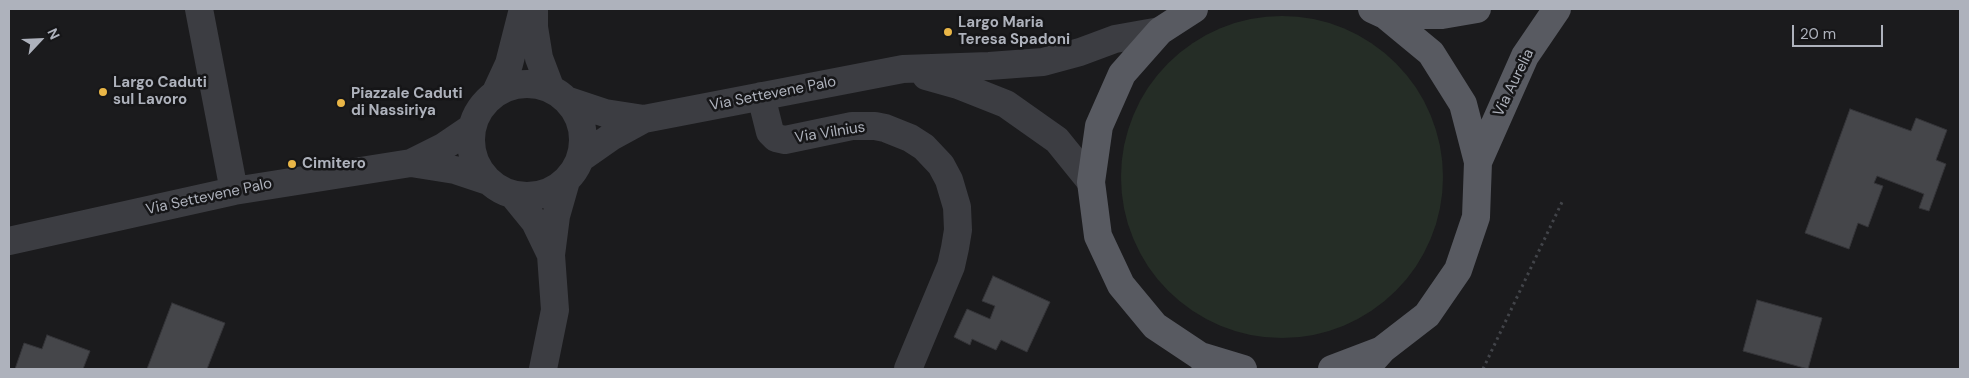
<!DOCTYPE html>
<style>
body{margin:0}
#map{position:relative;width:1969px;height:378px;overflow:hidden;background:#1b1b1d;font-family:"DM Sans",sans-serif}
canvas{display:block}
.frame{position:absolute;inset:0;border:10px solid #aeb2bc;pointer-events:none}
.north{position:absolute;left:15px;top:15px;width:50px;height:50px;-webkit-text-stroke:4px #161618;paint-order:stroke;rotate:65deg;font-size:14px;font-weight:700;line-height:20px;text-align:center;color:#aeb2bc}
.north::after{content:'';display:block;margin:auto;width:18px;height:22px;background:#aeb2bc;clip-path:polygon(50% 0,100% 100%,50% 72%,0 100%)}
.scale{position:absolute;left:1792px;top:25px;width:91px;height:22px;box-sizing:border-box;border:2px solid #aeb2bc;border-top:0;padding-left:6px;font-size:15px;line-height:18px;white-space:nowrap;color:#aeb2bc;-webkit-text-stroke:4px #161618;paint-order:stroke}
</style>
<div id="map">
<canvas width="1969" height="378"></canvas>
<div class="frame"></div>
<div class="north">N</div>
<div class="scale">20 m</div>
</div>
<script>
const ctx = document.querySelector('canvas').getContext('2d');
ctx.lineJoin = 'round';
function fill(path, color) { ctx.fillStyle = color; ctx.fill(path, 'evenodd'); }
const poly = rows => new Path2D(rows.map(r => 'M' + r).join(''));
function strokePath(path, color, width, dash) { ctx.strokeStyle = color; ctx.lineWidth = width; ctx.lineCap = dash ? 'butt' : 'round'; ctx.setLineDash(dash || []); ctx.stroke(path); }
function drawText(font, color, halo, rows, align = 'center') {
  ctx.font = font + ' "DM Sans",sans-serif'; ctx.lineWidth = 5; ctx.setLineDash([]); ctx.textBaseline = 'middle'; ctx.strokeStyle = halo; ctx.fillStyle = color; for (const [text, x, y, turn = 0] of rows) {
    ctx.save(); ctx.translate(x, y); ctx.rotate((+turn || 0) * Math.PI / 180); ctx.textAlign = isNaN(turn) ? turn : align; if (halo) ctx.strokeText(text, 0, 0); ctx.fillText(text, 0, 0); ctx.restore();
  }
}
fill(poly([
 '1121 177a161 161 0 1 1 322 0a161 161 0 1 1-322 0Z'
]), '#252d26');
const building = poly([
 [1850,109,1911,131,1916,118,1947,130,1936,160,1946,164,1929,211,1919,208,1924,194,1877,176,1874,183,1883,186,1868,227,1858,223,1849,249,1805,233,1850,109],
 [993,276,1050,302,1027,352,1001,340,996,350,972,339,970,345,954,337,967,309,990,319,995,306,982,301,993,276],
 [1757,300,1822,318,1808,369,1743,351,1757,300],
 [172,303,225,323,207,369,147,369,172,303],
 [47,335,90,351,83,369,15,369,24,343,42,349,47,335]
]);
fill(building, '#45464a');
strokePath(building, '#353539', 1);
strokePath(poly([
 [1483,369,1563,200]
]), '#424449', 3, [2.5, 4]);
strokePath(poly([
 [199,9,234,191],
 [534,9,534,27,539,58,550,87],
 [926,76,958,85,1006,104,1057,140,1091,182],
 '471 140a56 56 0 1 1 112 0a56 56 0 1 1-112 0Z',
 [496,92,509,64,523,9],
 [761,96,770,132,776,138,785,140,852,126,875,126,885,128,910,138,924,147,941,165,949,180,957,207,958,230,955,248,951,266,908,369],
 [569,101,605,113,644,119],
 [581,158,611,137,644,119,903,69,989,66,1043,62,1080,52,1115,39,1160,31],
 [411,163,443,147,471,128],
 [513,195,535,222,551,255],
 [9,241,234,191,411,163,455,170,488,181],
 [543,369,555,310,551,255,556,216,566,181]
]), '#3c3d42', 28);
strokePath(poly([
 [1194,9,1160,31,1122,74,1099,126,1091,182,1098,236,1121,285,1155,326,1200,356,1211,369],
 [1385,15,1442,15,1477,9],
 [1478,162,1525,56,1557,9],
 [1200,356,1243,369],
 [1332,369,1382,350],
 [1365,369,1383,349,1427,315,1458,270,1476,217,1478,162,1463,104,1431,53,1385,15,1372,9]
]), '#585a61', 28);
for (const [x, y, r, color] of [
 [948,32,5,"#e9b647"],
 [103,92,5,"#e9b647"],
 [341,103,5,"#e9b647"],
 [292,164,5,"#e9b647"]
]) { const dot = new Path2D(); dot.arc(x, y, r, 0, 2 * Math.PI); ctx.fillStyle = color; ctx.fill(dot); strokePath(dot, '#161618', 2); }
drawText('bold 15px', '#aeb2bc', '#161618', [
 ["Largo Maria",958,23],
 ["Teresa Spadoni",958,40],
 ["Largo Caduti",113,83],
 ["sul Lavoro",113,100],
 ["Piazzale Caduti",351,94],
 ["di Nassiriya",351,111],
 ["Cimitero",302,164]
], 'left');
drawText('15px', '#aeb2bc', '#161618', [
 ["Via Aurelia",1514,83,-64],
 ["Via Settevene Palo",773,94,-11],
 ["Via Vilnius",830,133,-9],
 ["Via Settevene Palo",209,197,-12]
]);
</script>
